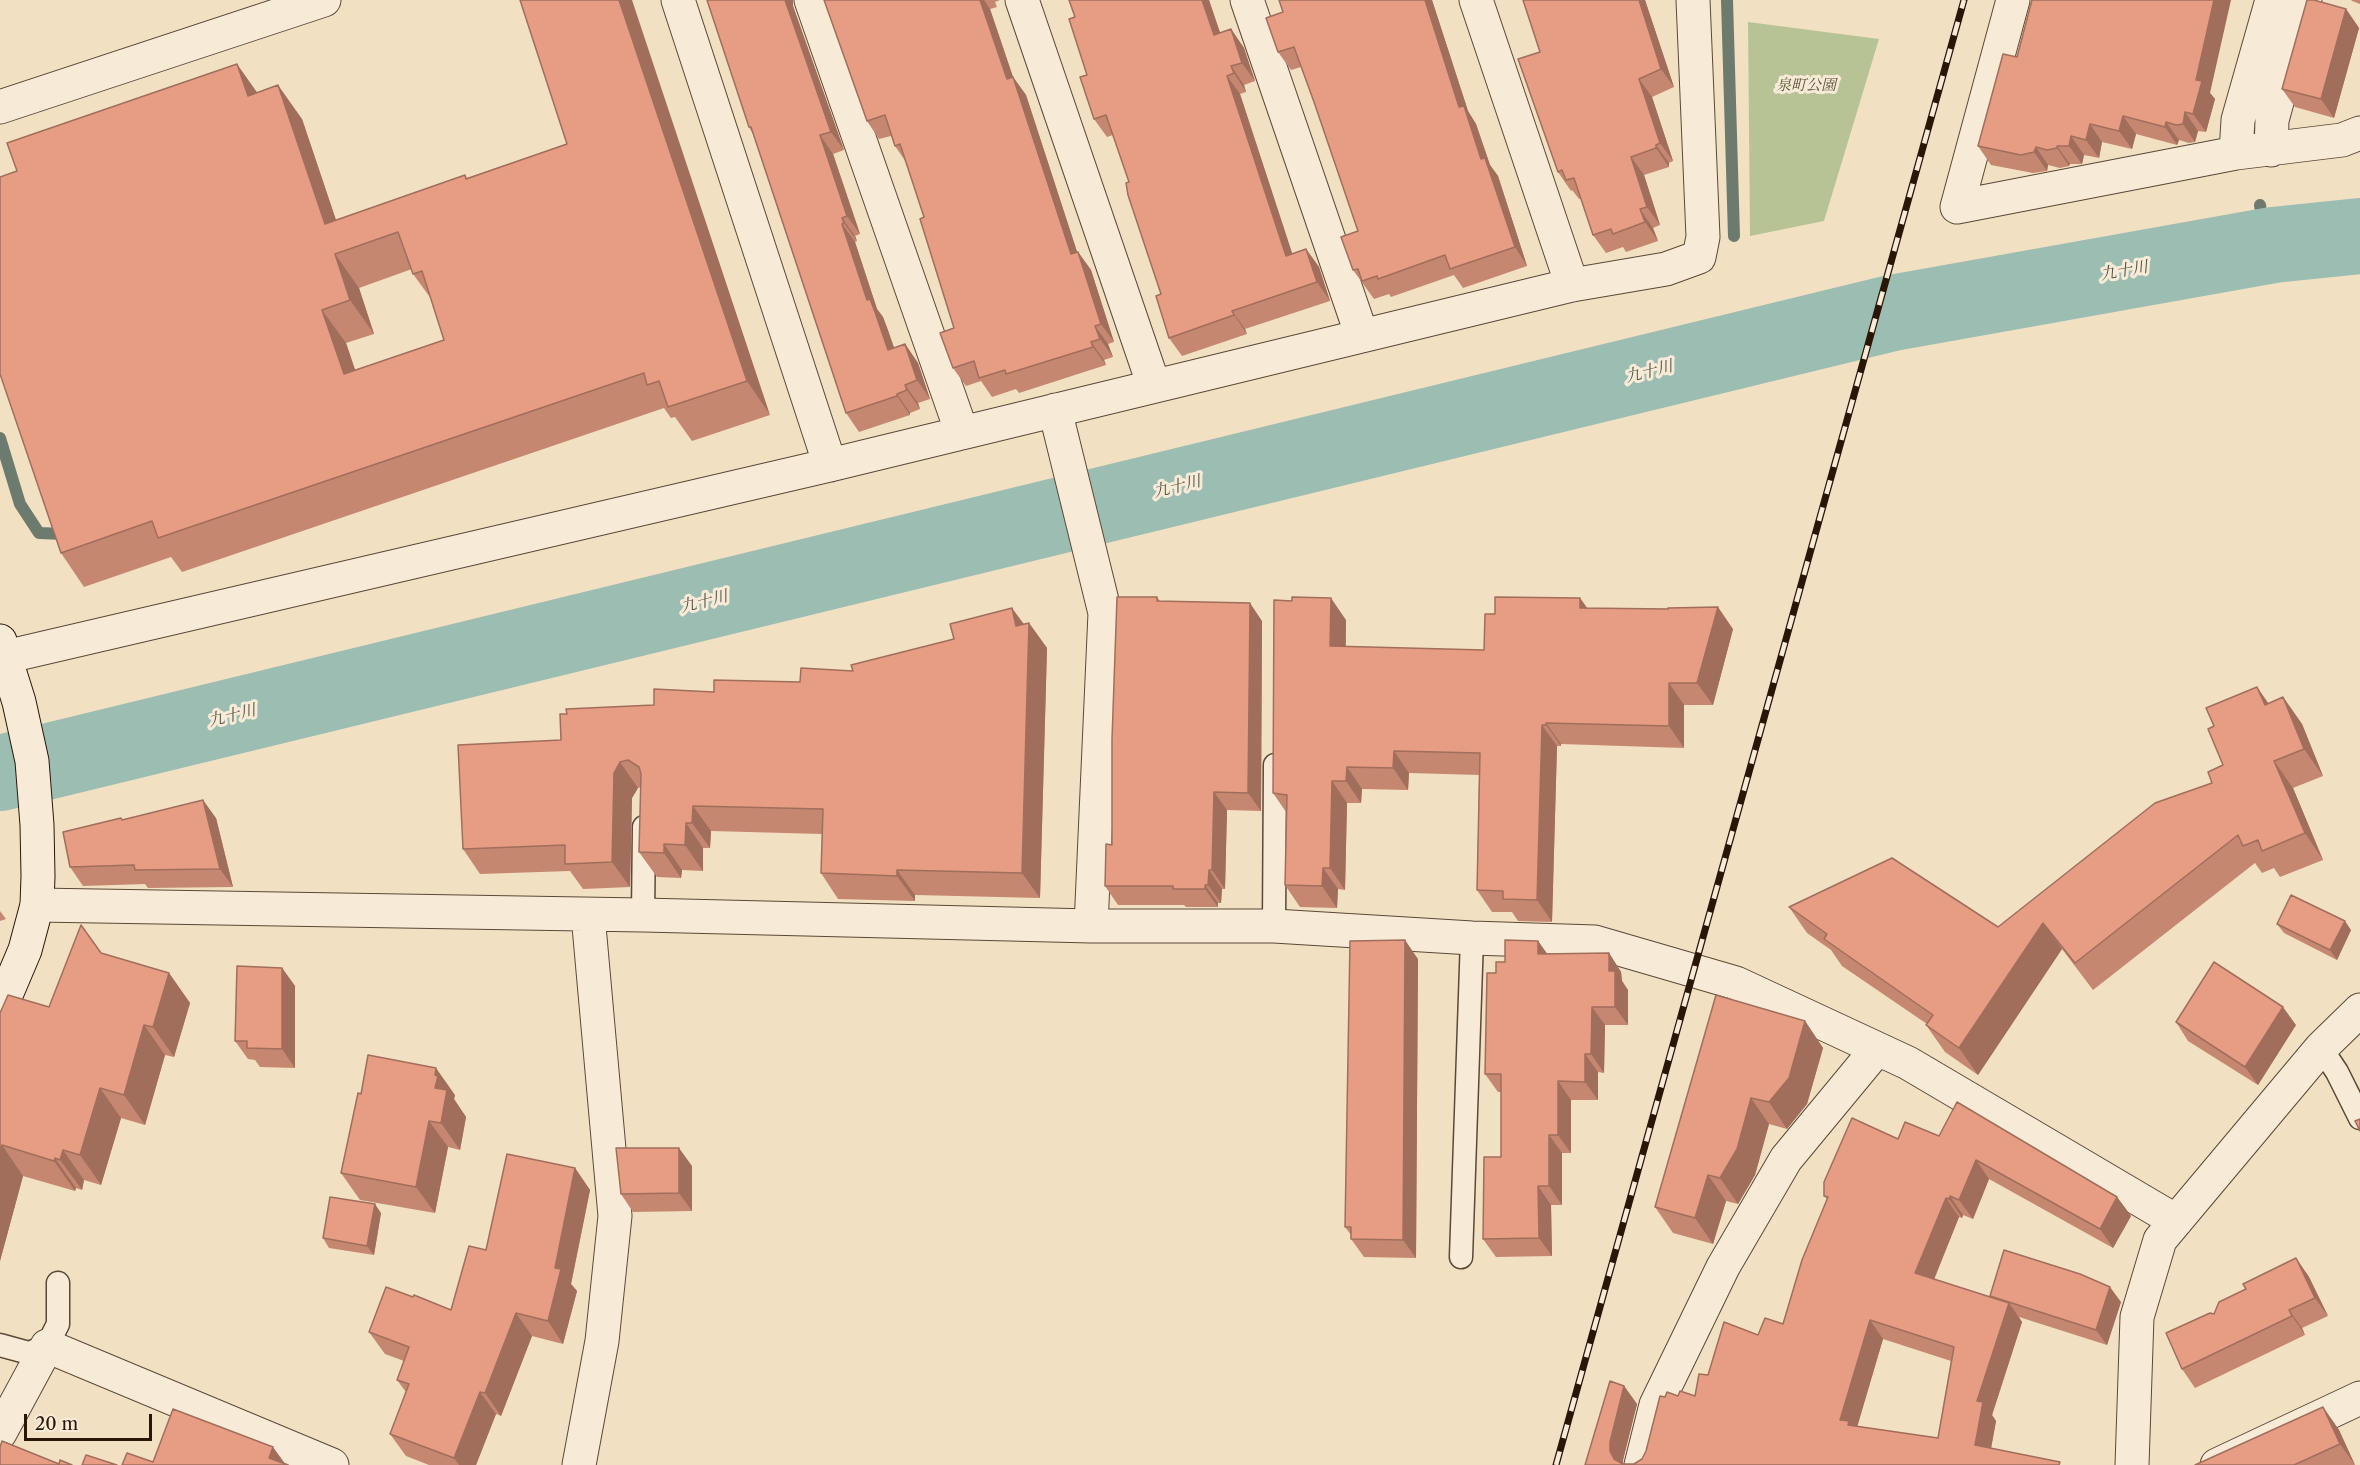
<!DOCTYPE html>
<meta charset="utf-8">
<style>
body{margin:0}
#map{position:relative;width:2360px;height:1465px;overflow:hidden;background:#f2e0c2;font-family:"Libre Caslon Text",serif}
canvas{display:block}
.scale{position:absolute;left:24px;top:1414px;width:128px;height:27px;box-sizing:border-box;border:3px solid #291607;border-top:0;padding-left:8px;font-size:18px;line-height:21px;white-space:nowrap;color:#291607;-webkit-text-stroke:4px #f7ebd7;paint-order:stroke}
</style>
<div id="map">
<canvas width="2360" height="1465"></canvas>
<div class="scale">20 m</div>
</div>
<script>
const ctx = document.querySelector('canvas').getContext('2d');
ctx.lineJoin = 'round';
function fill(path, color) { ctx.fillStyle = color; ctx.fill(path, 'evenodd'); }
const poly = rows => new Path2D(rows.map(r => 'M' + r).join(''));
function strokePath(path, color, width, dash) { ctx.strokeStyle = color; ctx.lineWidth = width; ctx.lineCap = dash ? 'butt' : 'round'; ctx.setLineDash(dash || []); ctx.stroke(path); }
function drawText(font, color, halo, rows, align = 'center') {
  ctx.font = font + ' "Libre Caslon Text","Noto Serif JP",serif'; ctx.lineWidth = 6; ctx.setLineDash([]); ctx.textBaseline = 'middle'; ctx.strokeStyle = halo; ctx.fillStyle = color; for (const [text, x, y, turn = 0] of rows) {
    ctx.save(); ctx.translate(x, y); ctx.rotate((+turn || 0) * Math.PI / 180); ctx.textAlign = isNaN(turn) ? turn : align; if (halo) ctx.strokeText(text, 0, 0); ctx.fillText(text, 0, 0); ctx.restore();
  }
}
fill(poly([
 [1748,22,1879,39,1824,221,1750,236]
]), '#b8c395');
strokePath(poly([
 [1727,0,1734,236],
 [2260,205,2266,246],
 [0,438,20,504,39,533,64,534]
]), '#6d7a6e', 12);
strokePath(poly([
 [0,773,1892,313,2273,245,2360,236]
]), '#9bbdb2', 76);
const lane = poly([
 [643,915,644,827],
 [1274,926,1275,765],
 [2321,1048,2337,1072,2360,1118],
 [1461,1257,1472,938],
 [0,1345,29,1353,47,1346,58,1324,58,1283]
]);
const street = poly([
 [678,0,830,465],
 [811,0,962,433],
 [1022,0,1154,386],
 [1247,0,1362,336],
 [1476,0,1572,285],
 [2013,0,1957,207,2236,153,2342,140,2360,133],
 [0,107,324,0],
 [2271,150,2272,120,2305,0],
 [2236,153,2238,120,2272,0],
 [1055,410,1105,613,1091,926],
 [5,657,830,465,1572,285,1666,269,1699,257,1703,237,1693,0],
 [37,905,643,915,1091,926,1274,926,1472,938,1595,942,1736,983,1908,1063,2176,1221],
 [0,1433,47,1346,332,1465],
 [579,1465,602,1341,615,1216,588,915],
 [1641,1465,1656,1405,1723,1267,1786,1159,1877,1049],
 [2132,1465,2137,1317,2160,1240,2321,1048,2360,1010],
 [2217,1465,2360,1398]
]);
const secondary = poly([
 [0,641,19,702,32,761,37,825,38,876,37,905,25,950,0,1009]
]);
strokePath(lane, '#5b4836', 25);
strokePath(street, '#5b4836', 35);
strokePath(secondary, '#291607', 35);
strokePath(lane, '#f7ebd7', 22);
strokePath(street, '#f7ebd7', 33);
strokePath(secondary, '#f7ebd7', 33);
const rail = poly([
 [1556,1465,1964,0]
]);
strokePath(rail, '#291607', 7);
strokePath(rail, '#f7ebd7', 4.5, [14]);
fill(poly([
 [520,0,770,415,692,441,675,417,671,418,664,408,182,572,171,557,84,587,61,553,257,92,302,119,336,220,465,175,467,178,567,144],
 [412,269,413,274,432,300,444,340,355,370,346,343,374,334,359,288],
 [824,0,1000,0,995,2,997,7,990,9,1013,77,1026,95,1077,252,1078,252,1091,270,1114,342,1108,344,1113,357,1104,360,1106,365,1019,393,1016,389,992,397,981,381,966,386,953,368,954,328,924,217,906,162,895,146,891,136,879,139,867,121],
 [1209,0,1220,33,1231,29,1244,48,1255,81,1244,85,1246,92,1240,94,1292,254,1306,249,1319,267,1330,301,1245,329,1247,334,1182,356,1169,338,1161,294,1129,182,1113,135,1107,137,1094,119,1087,75,1075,17],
 [1279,0,1432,0,1468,111,1476,124,1490,165,1498,176,1527,266,1463,288,1454,275,1391,297,1389,294,1374,299,1353,270,1358,231,1314,102,1301,67,1291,70,1278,52,1283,12],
 [1645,0,1674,87,1652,97,1673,161,1669,163,1669,167,1644,175,1660,225,1653,228,1658,241,1626,252,1623,247,1606,253,1593,235,1581,198,1579,199,1572,190,1571,191,1558,172,1540,52],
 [2351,0,2360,0,2360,4,2352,1],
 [793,6,844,150,833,154,860,234,855,236,857,241,855,242,877,309,883,317,894,348,905,344,918,363,930,399,918,403,920,409,910,413,910,415,859,432,846,413,753,134,749,127],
 [2346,9,2359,28,2334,118,2295,107,2282,89],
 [2017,57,2210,93,2215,99,2206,132,2198,131,2195,142,2189,143,2179,140,2177,145,2136,134,2132,149,2102,142,2099,158,2084,155,2082,164,2070,164,2069,166,2060,168,2048,165,2047,171,2033,173,1991,165,1978,146],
 [1157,597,1160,601,1262,621,1261,811,1227,810,1225,889,1222,889,1221,903,1218,903,1218,907,1186,907,1184,905,1118,905,1105,886,1112,845],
 [1580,598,1587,608,1733,629,1713,705,1684,705,1684,748,1561,744,1561,746,1557,746,1552,922,1518,921,1512,912,1492,912,1477,890,1479,775,1409,773,1408,790,1362,789,1361,803,1347,803,1345,890,1338,889,1337,908,1300,907,1285,885,1286,812,1273,793,1346,620,1346,647,1484,650,1495,614],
 [1029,623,1047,648,1040,898,915,895,915,901,838,899,821,873,822,834,711,831,710,848,703,848,703,871,682,870,681,878,657,877,639,852,641,787,638,788,632,798,630,887,583,889,570,871,480,874,463,849,561,740,654,705,714,692,800,682,853,671],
 [2283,697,2302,724,2323,776,2293,788,2323,860,2280,877,2274,868,2262,873,2255,863,2093,990,2062,949,1978,1075,1945,1052,1926,1025,1927,1024,1842,966,1831,950,1807,933,1789,907,1998,927,2212,783,2223,765,2269,704],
 [121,818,122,820,216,818,233,887,148,888,145,884,83,886,70,867],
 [0,911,6,919,0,921],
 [2277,924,2351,930,2337,960,2284,933],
 [1538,941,1547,954,1609,953,1621,972,1622,981,1628,990,1628,1025,1605,1025,1604,1073,1598,1072,1598,1100,1571,1100,1571,1153,1562,1153,1562,1205,1551,1205,1552,1256,1496,1257,1483,1239,1501,1157,1501,1092,1498,1092,1485,1074,1496,973,1505,962],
 [101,953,169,973,190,1003,174,1057,165,1055,145,1125,121,1118,101,1185,84,1180,82,1190,76,1188,75,1191,23,1176,0,1261,0,1013,49,1007],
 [1418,959,1416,1258,1364,1257,1351,1239,1351,1235,1345,1227],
 [282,968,295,986,295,1068,260,1067,255,1060,248,1059,235,1041],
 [1805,1021,1823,1048,1807,1104,1787,1129,1769,1124,1755,1175,1738,1204,1726,1201,1713,1244,1673,1233,1655,1207],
 [2176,1022,2296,1025,2258,1085,2188,1041],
 [361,1094,455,1095,454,1099,466,1117,460,1150,448,1147,435,1213,360,1200,341,1173],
 [1939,1136,2117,1197,2131,1216,2113,1248,1989,1179,1973,1219,1963,1215,1962,1218,1959,1217,1934,1279,1991,1297,1990,1296,2121,1302,2107,1345,2019,1317,2022,1322,1992,1415,1996,1421,1991,1449,2060,1462,1585,1465,1624,1386,1637,1404,1623,1460,1623,1464,1634,1464,1642,1459,1646,1451,1665,1397,1678,1396,1695,1396,1708,1375,1758,1335,1783,1324,1827,1199,1824,1196,1898,1139],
 [1883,1339,1951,1361,1938,1438,1857,1426],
 [692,1166,692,1211,633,1212,621,1194],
 [575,1168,590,1190,571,1284,577,1291,563,1344,532,1336,501,1416,496,1414,476,1465,429,1465,406,1456,390,1434,406,1392,397,1380,404,1361,385,1354,369,1332,413,1297,451,1310,486,1250],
 [381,1213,374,1255,329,1248,323,1238],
 [2296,1258,2309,1277,2328,1316,2302,1328,2305,1335,2195,1388,2182,1369,2214,1314,2246,1289],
 [2323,1407,2339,1430,2355,1465,2195,1465]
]), '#c68771');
fill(poly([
 [619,0,632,0,770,415,747,381],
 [785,0,793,0,793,6,844,150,831,132],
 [980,0,984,0,990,9,1013,77,1026,95,1084,273,1071,254,1007,79],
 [1202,0,1209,0,1227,53,1214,35],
 [1425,0,1432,0,1468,111,1476,124,1490,165,1498,176,1527,266,1515,247,1481,159,1459,107],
 [1639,0,1645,0,1674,87,1661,69],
 [2214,0,2231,0,2210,93,2215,99,2206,132,2193,114,2196,80],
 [2346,9,2359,28,2334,118,2321,99],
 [1231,29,1244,48,1255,81,1242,63],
 [237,64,261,98,248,96],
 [1231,66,1244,85,1246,92,1234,73],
 [1227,76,1240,94,1299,274,1286,256],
 [1639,79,1652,97,1673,161,1660,143],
 [278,85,302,119,346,250,325,224],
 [2185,112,2198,131,2195,142,2183,124],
 [2123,116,2136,134,2132,149,2119,131],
 [2166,122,2179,140,2177,145,2165,127],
 [2090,124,2102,142,2099,158,2086,140],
 [820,135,833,154,860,234,847,216],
 [2071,136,2084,155,2082,164,2069,146],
 [1656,145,1669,163,1669,167,1656,148],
 [2057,146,2070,164,2069,166,2057,148],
 [2036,147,2048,165,2047,171,2034,152],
 [1631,157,1644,175,1660,225,1647,207],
 [1640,209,1653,228,1658,241,1645,222],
 [842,218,855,236,857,241,844,223],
 [842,224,855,242,877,309,883,317,888,330,901,368,888,350,867,300],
 [1306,249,1319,267,1330,301,1317,282],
 [1078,252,1091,270,1114,342,1101,324],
 [335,254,359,288,374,334,350,300],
 [322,310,346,343,368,408,344,374],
 [1232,311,1245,329,1247,334,1234,315],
 [1095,326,1108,344,1113,357,1100,339],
 [1091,342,1104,360,1106,365,1093,347],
 [905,344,918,363,930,399,917,380],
 [905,385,918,403,920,409,907,390],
 [897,394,910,413,910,415,897,396],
 [1331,598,1346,620,1345,668,1330,646],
 [1580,598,1595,619,1580,608],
 [1250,603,1262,621,1261,811,1248,793],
 [1718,607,1733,629,1713,705,1697,683],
 [1012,608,1029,631,1029,623,1047,648,1040,898,1022,873,1016,626],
 [1669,683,1684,705,1684,748,1669,726],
 [2257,687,2276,714,2265,705],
 [2283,697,2302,724,2323,776,2304,749],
 [1546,723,1561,744,1561,746,1546,725],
 [1542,725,1557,746,1552,922,1537,900],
 [1394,751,1409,773,1408,790,1393,768],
 [2274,761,2293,788,2323,860,2305,833],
 [620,762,638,788,632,798,630,887,612,862,614,773],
 [1347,767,1362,789,1361,803,1346,781],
 [1332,781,1347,803,1345,890,1330,868],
 [1214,792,1227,810,1225,889,1212,870],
 [203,800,216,818,233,887,220,869],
 [693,806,711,831,710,848,692,823],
 [686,823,703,848,703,871,685,845],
 [664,844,682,870,681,878,664,853],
 [1323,868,1338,889,1337,908,1322,886],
 [897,870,915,895,915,901,897,876],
 [1209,870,1222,889,1221,903,1208,885],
 [1205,885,1218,903,1218,907,1205,889],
 [2345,921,2351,930,2337,960,2330,950],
 [2043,923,2062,949,1978,1075,1959,1048],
 [1405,940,1418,959,1416,1258,1403,1240],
 [1538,941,1551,959,1538,954],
 [1609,953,1621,972,1622,981,1628,990,1628,1025,1615,1007,1609,971],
 [282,968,295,986,295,1068,282,1049],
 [169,973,190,1003,174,1057,153,1027],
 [1592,1007,1605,1025,1604,1073,1591,1054],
 [2283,1007,2296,1025,2258,1085,2245,1067],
 [1805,1021,1823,1048,1807,1104,1787,1129,1769,1102],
 [144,1025,165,1055,145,1125,124,1095],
 [1585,1054,1598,1072,1598,1100,1585,1082],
 [436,1068,455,1095,454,1099,466,1117,460,1150,441,1123,435,1088,435,1075],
 [1558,1081,1571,1100,1571,1153,1558,1135],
 [100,1088,121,1118,101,1185,80,1155],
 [1751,1098,1769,1124,1755,1175,1738,1204,1720,1178],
 [429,1121,448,1147,435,1213,416,1187],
 [1549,1135,1562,1153,1562,1205,1549,1186],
 [2,1145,23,1176,0,1261,0,1153],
 [679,1148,692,1166,692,1211,679,1193],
 [63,1150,84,1180,82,1190,60,1160],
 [55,1158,76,1188,75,1191,54,1161],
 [1976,1160,1989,1179,1973,1219,1959,1200],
 [575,1168,590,1190,571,1284,577,1291,563,1344,548,1321,555,1268],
 [1708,1175,1726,1201,1713,1244,1695,1218],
 [1538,1186,1551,1205,1552,1256,1539,1238],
 [1950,1196,1963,1215,1962,1218,1949,1199],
 [2117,1197,2131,1216,2113,1248,2100,1229],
 [1946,1198,1959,1217,1929,1292,1915,1273],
 [375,1204,381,1213,374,1255,367,1246],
 [2296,1258,2309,1277,2328,1316,2315,1298],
 [2110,1287,2121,1302,2107,1345,2096,1330],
 [2009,1303,2022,1322,1992,1415,1996,1421,1988,1464,1975,1445,1977,1401],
 [2289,1310,2302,1328,2305,1335,2292,1316],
 [516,1313,532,1336,501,1416,485,1393],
 [1870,1320,1883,1339,1856,1431,1840,1420],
 [1624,1386,1637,1404,1623,1460,1623,1465,1618,1465,1610,1451,1610,1442],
 [480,1392,496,1414,476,1465,459,1465,454,1458],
 [2323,1407,2339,1430,2355,1465,2340,1444],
 [273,1447,286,1465,269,1458]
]), '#a16e5c');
const building = poly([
 [520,0,619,0,747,381,668,407,659,381,647,385,644,373,158,538,152,521,61,553,0,374,0,177,17,171,7,143,237,64,248,96,278,85,325,224,465,175,466,179,567,144,520,0],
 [398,232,413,274,422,271,444,340,344,374,322,310,350,300,335,254,398,232],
 [707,0,785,0,831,132,820,135,847,216,842,218,844,223,842,224,867,300,870,299,875,312,888,350,905,344,917,380,905,385,907,390,897,394,897,396,846,413,751,127,749,127,707,0],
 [824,0,980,0,1007,79,1013,77,1071,254,1078,252,1101,324,1095,326,1100,339,1091,342,1093,347,1006,374,1005,370,979,378,974,361,953,368,940,333,954,328,920,219,924,217,900,144,895,146,885,115,867,121,824,0],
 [1069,0,1202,0,1214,35,1231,29,1242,63,1231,66,1234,73,1227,76,1286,256,1306,249,1317,282,1232,311,1234,315,1169,338,1156,296,1161,294,1128,195,1126,183,1129,182,1106,115,1094,119,1080,77,1087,75,1069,19,1075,17,1069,0],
 [1279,0,1425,0,1459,107,1464,106,1481,159,1485,158,1515,247,1450,269,1445,255,1378,279,1377,276,1362,281,1358,269,1353,270,1341,237,1358,231,1314,102,1294,47,1278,52,1266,18,1283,12,1279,0],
 [1523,0,1639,0,1661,69,1639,79,1660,143,1656,145,1656,148,1631,157,1647,207,1640,209,1645,222,1613,234,1611,229,1593,235,1574,178,1566,180,1562,170,1558,172,1518,59,1540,52,1523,0],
 [2032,0,2214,0,2196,80,2202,81,2193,114,2185,112,2183,124,2176,125,2166,122,2165,127,2123,116,2119,131,2090,124,2086,140,2071,136,2069,146,2057,146,2057,148,2047,150,2036,147,2034,152,2021,155,1978,146,2003,54,2017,57,2032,0],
 [2307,0,2314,0,2346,9,2321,99,2282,89,2307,0],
 [1117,597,1157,597,1157,601,1250,603,1248,793,1214,792,1212,870,1209,870,1208,885,1205,885,1205,889,1173,889,1173,886,1105,886,1106,844,1112,845,1112,739,1117,597],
 [1292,597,1331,598,1330,646,1484,650,1485,614,1495,614,1495,597,1580,598,1580,608,1668,609,1668,608,1718,607,1697,683,1669,683,1669,726,1546,723,1546,725,1542,725,1537,900,1503,899,1503,891,1477,890,1480,753,1394,751,1393,768,1347,767,1346,781,1332,781,1330,868,1323,868,1322,886,1285,885,1287,795,1273,793,1274,600,1292,601,1292,597],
 [1012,608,1016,626,1029,623,1022,873,897,870,897,876,821,873,823,809,693,806,692,823,686,823,685,845,664,844,664,853,639,852,641,774,639,767,628,760,620,762,614,773,612,862,565,864,565,845,463,849,458,745,561,740,560,714,567,714,566,709,654,705,654,689,714,692,714,680,800,682,801,668,853,671,851,665,954,639,950,624,1012,608],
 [2257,687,2265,705,2283,697,2304,749,2274,761,2305,833,2262,851,2258,840,2243,846,2238,835,2075,963,2043,923,1959,1048,1926,1025,1933,1015,1824,939,1827,934,1789,907,1892,858,1998,927,2155,803,2212,783,2208,772,2223,765,2208,729,2214,726,2206,708,2257,687],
 [203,800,220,869,135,870,134,865,70,867,63,832,121,818,122,820,203,800],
 [2291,895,2345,921,2330,950,2277,924,2291,895],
 [81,925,101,953,169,973,153,1027,144,1025,124,1095,100,1088,80,1155,63,1150,60,1160,55,1158,54,1161,2,1145,0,1153,0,1013,8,995,49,1007,81,925],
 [1405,940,1403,1240,1351,1239,1351,1227,1345,1227,1350,941,1405,940],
 [1505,940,1538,941,1538,954,1609,953,1609,971,1615,971,1615,1007,1592,1007,1591,1054,1585,1054,1585,1082,1558,1081,1558,1135,1549,1135,1549,1186,1538,1186,1539,1238,1483,1239,1484,1157,1501,1157,1501,1074,1485,1074,1487,973,1496,973,1496,962,1505,962,1505,940],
 [2214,962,2283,1007,2245,1067,2176,1022,2214,962],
 [237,966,282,968,282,1049,247,1048,247,1041,235,1041,237,966],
 [1716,995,1805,1021,1789,1078,1769,1102,1751,1098,1737,1149,1720,1178,1708,1175,1695,1218,1655,1207,1716,995],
 [368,1055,436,1068,435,1075,438,1076,435,1088,447,1090,441,1123,429,1121,416,1187,341,1173,358,1093,361,1094,368,1055],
 [1957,1102,2117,1197,2100,1229,1976,1160,1959,1200,1950,1196,1949,1199,1946,1198,1915,1273,2009,1303,1977,1401,1983,1402,1975,1445,2060,1462,2059,1465,1585,1465,1610,1381,1624,1386,1610,1442,1610,1451,1614,1459,1623,1464,1634,1464,1642,1459,1646,1451,1660,1396,1665,1397,1667,1392,1678,1396,1680,1391,1695,1396,1699,1374,1708,1375,1724,1322,1758,1335,1765,1318,1783,1324,1802,1260,1828,1197,1824,1196,1824,1182,1852,1118,1898,1139,1905,1122,1939,1136,1957,1102],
 [1870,1320,1954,1347,1938,1438,1848,1425,1849,1421,1840,1420,1870,1320],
 [2360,1119,2360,1131,2355,1121,2360,1119],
 [616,1148,679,1148,679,1193,621,1194,616,1148],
 [507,1154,575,1168,555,1268,561,1269,548,1321,516,1313,485,1393,480,1392,454,1458,390,1434,409,1384,397,1380,409,1347,369,1332,386,1287,413,1297,414,1295,451,1310,469,1246,486,1250,507,1154],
 [330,1197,375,1204,367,1246,323,1238,330,1197],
 [2004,1250,2080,1274,2110,1287,2096,1330,1990,1296,2004,1250],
 [2296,1258,2315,1298,2289,1310,2292,1316,2182,1369,2166,1333,2210,1313,2214,1314,2219,1302,2246,1289,2243,1284,2296,1258],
 [2323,1407,2340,1444,2294,1465,2195,1465,2323,1407],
 [173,1409,273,1447,269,1458,288,1465,122,1465,127,1453,153,1462,173,1409],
 [2,1441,59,1464,60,1460,72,1465,0,1465,0,1447,2,1441],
 [86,1455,117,1465,82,1465,86,1455]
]);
fill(building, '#e69d83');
strokePath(building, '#a16e5c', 1.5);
drawText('italic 15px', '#5b5339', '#f7ebd7', [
 ["泉町公園",1806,86]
]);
drawText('italic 16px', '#515043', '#f7ebd7', [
 ["九十川",2124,271,-10],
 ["九十川",1649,372,-14],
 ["九十川",1177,487,-14],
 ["九十川",704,602,-14],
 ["九十川",232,716,-14]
]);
</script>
